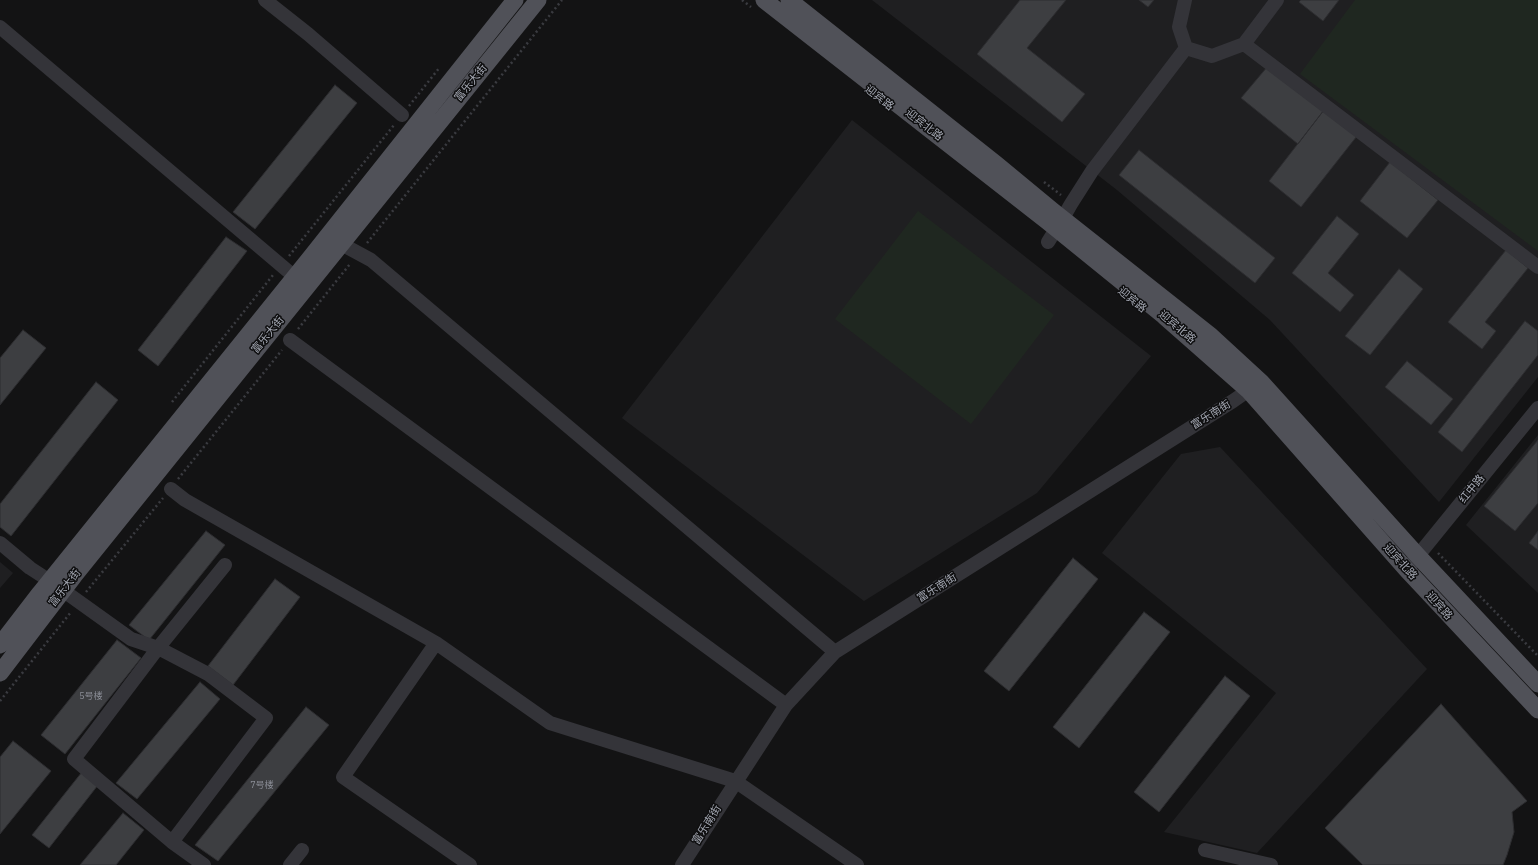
<!DOCTYPE html>
<meta charset="utf-8">
<style>
body{margin:0}
canvas{display:block;background:#131314}
</style>
<canvas width="1538" height="865"></canvas>
<script>
const ctx = document.querySelector('canvas').getContext('2d');
ctx.lineJoin = 'round';
function fill(path, color) { ctx.fillStyle = color; ctx.fill(path, 'evenodd'); }
const poly = rows => new Path2D(rows.map(r => 'M' + r).join(''));
function strokePath(path, color, width, dash) { ctx.strokeStyle = color; ctx.lineWidth = width; ctx.lineCap = dash ? 'butt' : 'round'; ctx.setLineDash(dash || []); ctx.stroke(path); }
function drawText(font, color, halo, rows, align = 'center') {
  ctx.font = font + ' "IBM Plex Sans","Noto Sans SC",sans-serif'; ctx.lineWidth = 3; ctx.setLineDash([]); ctx.textBaseline = 'middle'; ctx.strokeStyle = halo; ctx.fillStyle = color; for (const [text, x, y, turn = 0] of rows) {
    ctx.save(); ctx.translate(x, y); ctx.rotate((+turn || 0) * Math.PI / 180); ctx.textAlign = isNaN(turn) ? turn : align; if (halo) ctx.strokeText(text, 0, 0); ctx.fillText(text, 0, 0); ctx.restore();
  }
}
fill(poly([
 [872,0,1538,0,1538,377,1439,502,1270,320,1117,190],
 [852,120,1151,356,1037,493,864,601,622,418],
 [1538,435,1538,593,1466,525],
 [1220,447,1427,669,1257,853,1164,832,1276,693,1102,553,1181,454],
 [0,562,13,573,0,588]
]), '#1f1f21');
fill(poly([
 [1355,0,1538,0,1538,251,1300,74],
 [918,211,1054,315,971,424,835,319]
]), '#1f2720');
const building = poly([
 [1020,0,1066,0,1027,48,1085,94,1062,122,977,54,1020,0],
 [1139,0,1154,0,1148,7,1139,0],
 [1301,0,1339,0,1323,21,1299,2,1301,0],
 [1268,66,1324,110,1298,144,1241,98,1268,66],
 [335,85,357,103,255,229,233,212,335,85],
 [1324,110,1357,136,1301,207,1269,181,1324,110],
 [1139,150,1275,258,1255,283,1119,175,1139,150],
 [1390,162,1438,200,1407,238,1360,201,1390,162],
 [1337,216,1359,234,1328,273,1354,295,1340,312,1292,273,1337,216],
 [226,237,247,251,158,366,138,350,226,237],
 [1506,250,1528,268,1485,322,1496,331,1482,349,1448,322,1506,250],
 [1399,269,1423,289,1370,355,1345,336,1399,269],
 [1525,321,1538,331,1538,355,1462,452,1438,432,1525,321],
 [23,330,46,348,0,405,0,358,23,330],
 [1407,361,1453,399,1431,425,1385,387,1407,361],
 [96,382,118,400,11,536,0,527,0,504,96,382],
 [1538,440,1538,503,1515,531,1484,506,1538,440],
 [206,531,225,545,149,640,129,625,206,531],
 [1538,531,1538,550,1529,543,1538,531],
 [1073,558,1098,579,1009,691,984,671,1073,558],
 [275,579,300,597,233,685,208,666,275,579],
 [1144,612,1170,632,1079,748,1053,727,1144,612],
 [117,640,141,658,65,754,41,735,117,640],
 [1225,676,1250,696,1159,812,1134,792,1225,676],
 [200,682,220,699,137,799,116,783,200,682],
 [1441,704,1527,801,1512,812,1514,832,1507,855,1503,865,1363,865,1325,828,1441,704],
 [306,707,329,725,218,861,195,845,306,707],
 [13,741,51,771,0,834,0,757,13,741],
 [82,772,98,785,49,848,32,835,82,772],
 [123,813,144,830,116,865,80,865,123,813]
]);
fill(building, '#3d3e41');
strokePath(building, '#2d2d30', 1);
strokePath(poly([
 [742,0,751,7],
 [409,106,440,67],
 [1044,182,1061,195],
 [367,243,562,0],
 [289,256,394,125],
 [298,329,350,264],
 [172,402,273,275],
 [178,479,282,350],
 [1438,553,1538,656],
 [86,592,163,498],
 [0,701,71,612]
]), '#3a3b40', 2.5, [2, 3]);
strokePath(poly([
 [265,0,308,34,402,115],
 [1185,0,1179,27,1186,48,1212,56,1244,44,1277,0],
 [0,27,302,283],
 [1244,44,1538,267],
 [334,240,371,260,835,652],
 [1048,242,1063,218,1071,204,1092,171,1186,48],
 [290,340,786,705],
 [171,489,185,500,436,643,550,723,735,781,857,865],
 [0,543,30,568,50,581,131,639,158,648,164,651,208,674,266,718,172,842,74,759,158,648,225,565],
 [1412,563,1538,408],
 [436,643,343,777,470,865],
 [172,842,204,865],
 [1205,850,1271,865],
 [290,865,302,850],
 [682,865,786,705,835,652,1233,401,1256,385]
]), '#343439', 14);
strokePath(poly([
 [764,0,1047,221,1164,316,1248,390,1406,569,1538,710],
 [789,0,996,164,1053,211,1211,336,1261,382,1418,556,1538,684],
 [0,645,40,593,310,258,515,0],
 [0,673,74,576,538,0]
]), '#505158', 17);
drawText('9px', '#8b8e97', null, [
 ["5号楼",91,696],
 ["7号楼",262,785]
]);
drawText('11px', '#a5a9b4', '#0e0e0f', [
 ["富乐大街",471,83,-51],
 ["迎宾路",879,98,38],
 ["迎宾北路",924,125,38],
 ["迎宾路",1132,300,39],
 ["迎宾北路",1177,327,40],
 ["富乐大街",268,335,-51],
 ["富乐南街",1211,415,-32],
 ["红中路",1472,489,-51],
 ["迎宾北路",1400,562,48],
 ["富乐大街",65,588,-52],
 ["富乐南街",937,588,-32],
 ["迎宾路",1439,606,48],
 ["富乐南街",707,825,-58]
]);
</script>
